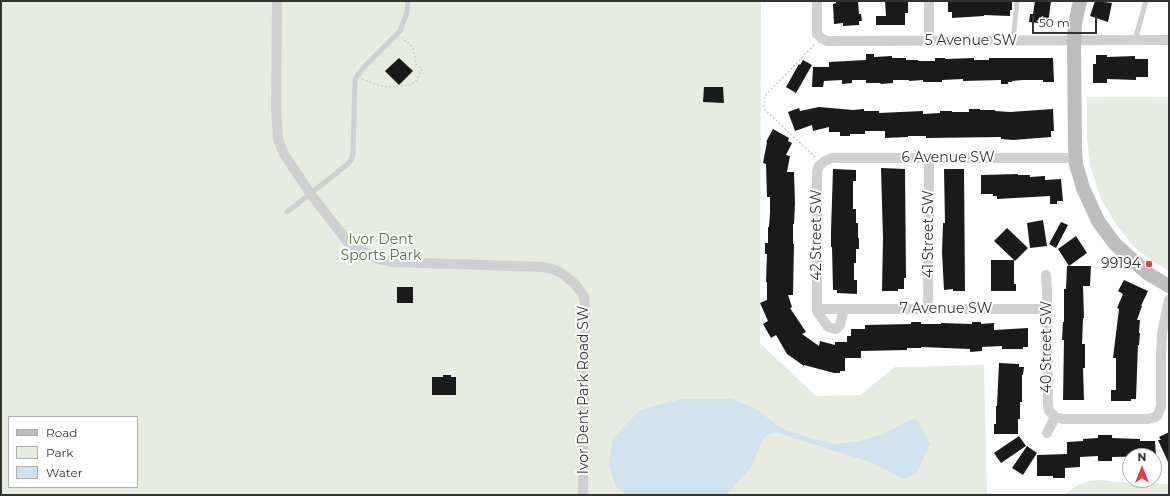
<!DOCTYPE html>
<html>
<head>
<meta charset="utf-8">
<style>
  body { margin:0 }
  #map { position:relative; width:1170px; height:496px; overflow:hidden; background:#fff; font-family:Montserrat,sans-serif }
  canvas { display:block }
  .frame { position:absolute; inset:0; border:2px solid #333; pointer-events:none }
  .legend { position:absolute; left:8px; top:416px; width:130px; height:72px; box-sizing:border-box; background:#fff; border:1px solid #adadad; margin:0; padding:5px 7px; list-style:none; font-size:12px; color:#333 }
  .legend li { display:flex; align-items:center; gap:8px; height:20px }
  .legend b { width:20px; border:1px solid #adadad }
  .north { position:absolute; left:1122px; top:448px; width:40px; height:40px; box-sizing:border-box; background:#fff; border:1px solid #adadad; border-radius:50%; rotate:0deg; font-size:11px; font-weight:700; line-height:16px; text-align:center; color:#333 }
  .north::after { content:''; display:block; margin:auto; width:14px; height:18px; background:#e63946; clip-path:polygon(50% 0,100% 100%,50% 72%,0 100%) }
  .scale { position:absolute; left:1032px; top:16px; width:65px; height:18px; box-sizing:border-box; border:2px solid #333; border-top:0; padding-left:5px; font-size:12px; line-height:14px; white-space:nowrap; color:#333; -webkit-text-stroke:3px #fff; paint-order:stroke }
</style>
</head>
<body>
<div id="map">
<canvas width="1170" height="496"></canvas>
<div class="frame"></div>
<ul class="legend">
<li><b style="height:5px;background:#bdbdbd"></b>Road</li>
<li><b style="height:11px;background:#e6ecdf"></b>Park</li>
<li><b style="height:11px;background:#cfe2ee"></b>Water</li>
</ul>
<div class="north">N</div>
<div class="scale">50 m</div>
</div>
<script>
const ctx = document.querySelector('canvas').getContext('2d');
ctx.lineJoin = 'round';
function fill(path, color) {
  ctx.fillStyle = color;
  ctx.fill(path, 'evenodd');
}
function shape(rows) {
  const path = new Path2D();
  for (const r of rows) {
    path.moveTo(r[0], r[1]);
    for (let i = 2; i < r.length; i += 2) path.lineTo(r[i], r[i + 1]);
  }
  return path;
}
function stroke(path, color, width, dash) {
  ctx.strokeStyle = color;
  ctx.lineWidth = width;
  ctx.lineCap = dash ? 'butt' : 'round';
  ctx.setLineDash(dash || []);
  ctx.stroke(path);
}
function drawText(font, color, halo, rows, align = 'center') {
  ctx.font = font + ' Montserrat,sans-serif';
  ctx.lineWidth = 4;
  ctx.setLineDash([]);
  ctx.textBaseline = 'middle';
  ctx.strokeStyle = halo;
  ctx.fillStyle = color;
  for (const [text, x, y, turn = 0] of rows) {
    ctx.save();
    ctx.translate(x, y);
    ctx.rotate((+turn || 0) * Math.PI / 180);
    ctx.textAlign = isNaN(turn) ? turn : align;
    if (halo) ctx.strokeText(text, 0, 0);
    ctx.fillText(text, 0, 0);
    ctx.restore();
  }
}
fill(shape([
  [1,1,761,1,760,343,816,396,860,395,895,367,984,365,987,493,999,495,1,495],
  [9,417,137,417,137,487,9,487],
  [1087,97,1169,97,1169,271,1155,263,1134,247,1117,226,1101,199,1090,165,1087,137],
  [1102,480,1116,482,1169,484,1169,495,1063,495,1078,485,1088,481]
]), '#e6ecdf');
fill(shape([
  [681,399,732,399,758,410,779,427,807,437,833,444,855,442,884,434,910,420,917,419,930,444,916,474,904,479,873,463,778,433,771,433,764,437,751,467,726,495,625,495,615,485,609,463,613,438,640,410]
]), '#cfe2ee');
fill(shape([
  [858,1,859,14,861,14,862,21,859,21,859,25,843,26,843,23,834,24,833,4,836,3,836,2],
  [885,1,908,1,908,13,905,13,905,25,876,25,876,16,886,16],
  [948,1,1012,1,1012,10,1010,10,1010,16,984,15,984,16,952,18,952,12,948,12],
  [1035,1,1051,1,1048,24,1029,22,1030,14,1033,14],
  [1095,1,1112,3,1108,22,1090,16],
  [866,54,874,54,874,57,892,56,892,58,906,58,906,60,918,60,918,61,935,61,935,58,945,58,945,59,974,58,974,60,989,60,989,58,1053,58,1054,82,1043,82,1043,80,1023,80,1012,81,1012,82,1008,82,1008,84,1001,84,1001,80,963,81,963,79,942,80,942,82,923,82,923,80,909,81,909,80,893,80,893,83,881,84,880,83,866,83,866,80,852,80,852,83,842,84,842,80,824,81,823,87,812,87,813,67,829,67,829,62,866,60],
  [1096,55,1107,55,1107,57,1135,56,1135,59,1148,59,1148,77,1136,77,1136,80,1107,79,1107,83,1093,83,1093,64,1096,64],
  [399,58,413,71,399,85,385,71],
  [803,60,812,65,796,93,786,87,799,64,800,65],
  [704,87,723,87,724,103,703,102],
  [819,107,853,110,864,109,864,111,879,111,879,113,923,111,923,114,940,113,940,111,952,111,952,112,969,112,969,109,980,109,980,110,995,110,995,111,1010,112,1053,109,1054,131,1051,131,1051,137,1013,140,1001,139,1001,137,926,138,926,136,908,136,908,137,885,138,885,131,865,131,865,134,850,134,850,136,840,136,840,132,829,132,829,127,813,131,812,125,795,131,788,112,799,108,800,111],
  [773,129,789,138,788,141,792,143,786,155,790,156,787,172,794,172,795,203,794,224,793,224,793,244,794,244,793,295,788,295,792,307,790,308,806,332,802,334,819,346,820,341,835,345,835,342,847,342,847,336,851,336,851,329,865,329,865,325,911,324,911,322,921,322,921,324,941,324,941,323,972,324,972,322,981,322,981,324,994,323,994,330,1028,328,1028,347,1023,347,1023,349,1002,349,1002,346,982,347,982,351,970,352,970,349,921,347,921,348,907,348,907,350,861,351,861,358,845,358,845,371,840,371,840,373,834,373,804,365,804,366,787,354,776,335,771,338,763,324,768,321,760,303,767,300,767,282,766,282,767,254,765,254,765,243,768,243,768,227,769,227,770,213,770,197,767,197,766,164,763,163,767,142,766,142],
  [881,168,905,169,906,278,904,278,904,289,898,289,898,291,882,291,883,238],
  [833,169,856,170,856,181,853,181,853,209,856,209,856,223,858,223,858,238,859,238,859,249,856,249,856,263,854,263,854,280,857,280,857,294,837,293,837,290,833,290,832,247,831,247,831,231],
  [944,169,964,169,965,291,953,291,953,289,944,290,942,252,943,223,945,223],
  [1018,174,1018,175,1030,175,1030,177,1045,176,1045,180,1061,179,1063,201,1057,201,1057,204,1050,204,1050,196,997,199,997,196,993,196,993,194,981,194,981,175],
  [1043,220,1047,246,1030,248,1027,223],
  [1061,222,1068,225,1056,248,1049,244],
  [1007,228,1028,248,1015,261,1014,260,1014,284,1016,284,1016,291,991,291,991,260,1014,260,994,241],
  [1076,236,1087,253,1069,266,1058,249],
  [1067,266,1091,266,1090,286,1083,286,1084,318,1083,318,1082,344,1085,344,1085,368,1083,368,1084,400,1063,400,1064,340,1062,340,1063,322,1064,322,1064,289,1066,289],
  [1124,280,1148,291,1141,306,1142,306,1137,320,1140,320,1139,333,1140,333,1139,345,1138,345,1136,399,1131,399,1131,401,1111,401,1111,390,1116,390,1116,358,1113,358,1119,309,1117,308,1123,294,1118,291],
  [397,287,413,287,413,303,397,303],
  [999,363,1019,364,1019,367,1024,367,1023,375,1022,375,1022,402,1020,402,1020,419,1018,419,1018,434,994,434,994,424,996,424,996,406,997,406],
  [443,375,451,375,451,377,456,377,456,395,432,395,432,377,443,377],
  [1169,432,1169,464,1158,440,1161,440,1159,437],
  [1098,435,1112,435,1112,438,1140,439,1140,441,1155,441,1156,456,1112,457,1112,461,1098,461,1098,456,1080,457,1080,467,1065,468,1065,478,1053,478,1053,476,1037,476,1037,455,1067,454,1067,442,1083,441,1083,439,1098,438],
  [1019,436,1026,446,1001,463,994,453],
  [1027,446,1037,453,1023,475,1012,468]
]), '#1a1a1a');
stroke(shape([
  [814,45,765,96,764,109,815,157],
  [362,79,381,86,389,87,410,85,416,81,422,69,416,64,413,49,410,44,401,38]
]), '#cdcdcd', 1.5, [2, 2]);
stroke(shape([
  [1137,40,1137,33,1146,1],
  [1013,41,1017,1],
  [287,212,348,164,352,158,353,153,355,80,358,75,364,67,400,31,407,13,408,1]
]), '#d0d0d0', 5);
stroke(shape([
  [277,1,276,107,278,139,284,154,312,196,348,242,369,255,379,259,392,262,544,267,555,270,564,275,575,284,584,296,585,307,583,495],
  [817,1,817,34,821,38,827,41,1169,40],
  [929,41,929,1],
  [1046,275,1047,292,1048,405,1049,411,1055,417],
  [817,309,1047,309],
  [844,309,840,325,836,329,828,327,817,311,817,172,819,166,825,161,832,158,1075,158],
  [928,309,929,158],
  [1047,433,1055,417,1063,419,1148,419,1155,417,1158,415,1161,406,1161,355,1162,333,1169,300]
]), '#d0d0d0', 10);
stroke(shape([
  [1080,1,1075,24,1074,41,1075,147,1076,164,1083,188,1098,221,1115,244,1147,273,1169,286]
]), '#bdbdbd', 14);
for (const [x, y, r, color] of [
  [1149,264,4,"#e63946"]
]) {
  const dot = new Path2D();
  dot.arc(x, y, r, 0, 2 * Math.PI);
  ctx.fillStyle = color;
  ctx.fill(dot);
  stroke(dot, '#fff', 1.5);
}
drawText('14px', '#333', '#fff', [
  ["5 Avenue SW",971,41],
  ["6 Avenue SW",948,158],
  ["41 Street SW",929,234,-90],
  ["42 Street SW",817,235,-90],
  ["7 Avenue SW",946,309],
  ["40 Street SW",1047,347,-90],
  ["Ivor Dent Park Road SW",584,390,-90]
]);
drawText('14px', '#56703f', '#fff', [
  ["Ivor Dent",381,240],
  ["Sports Park",381,256]
]);
drawText('14px', '#333', '#fff', [
  ["99194",1141,264]
], 'right');
</script>
</body>
</html>
